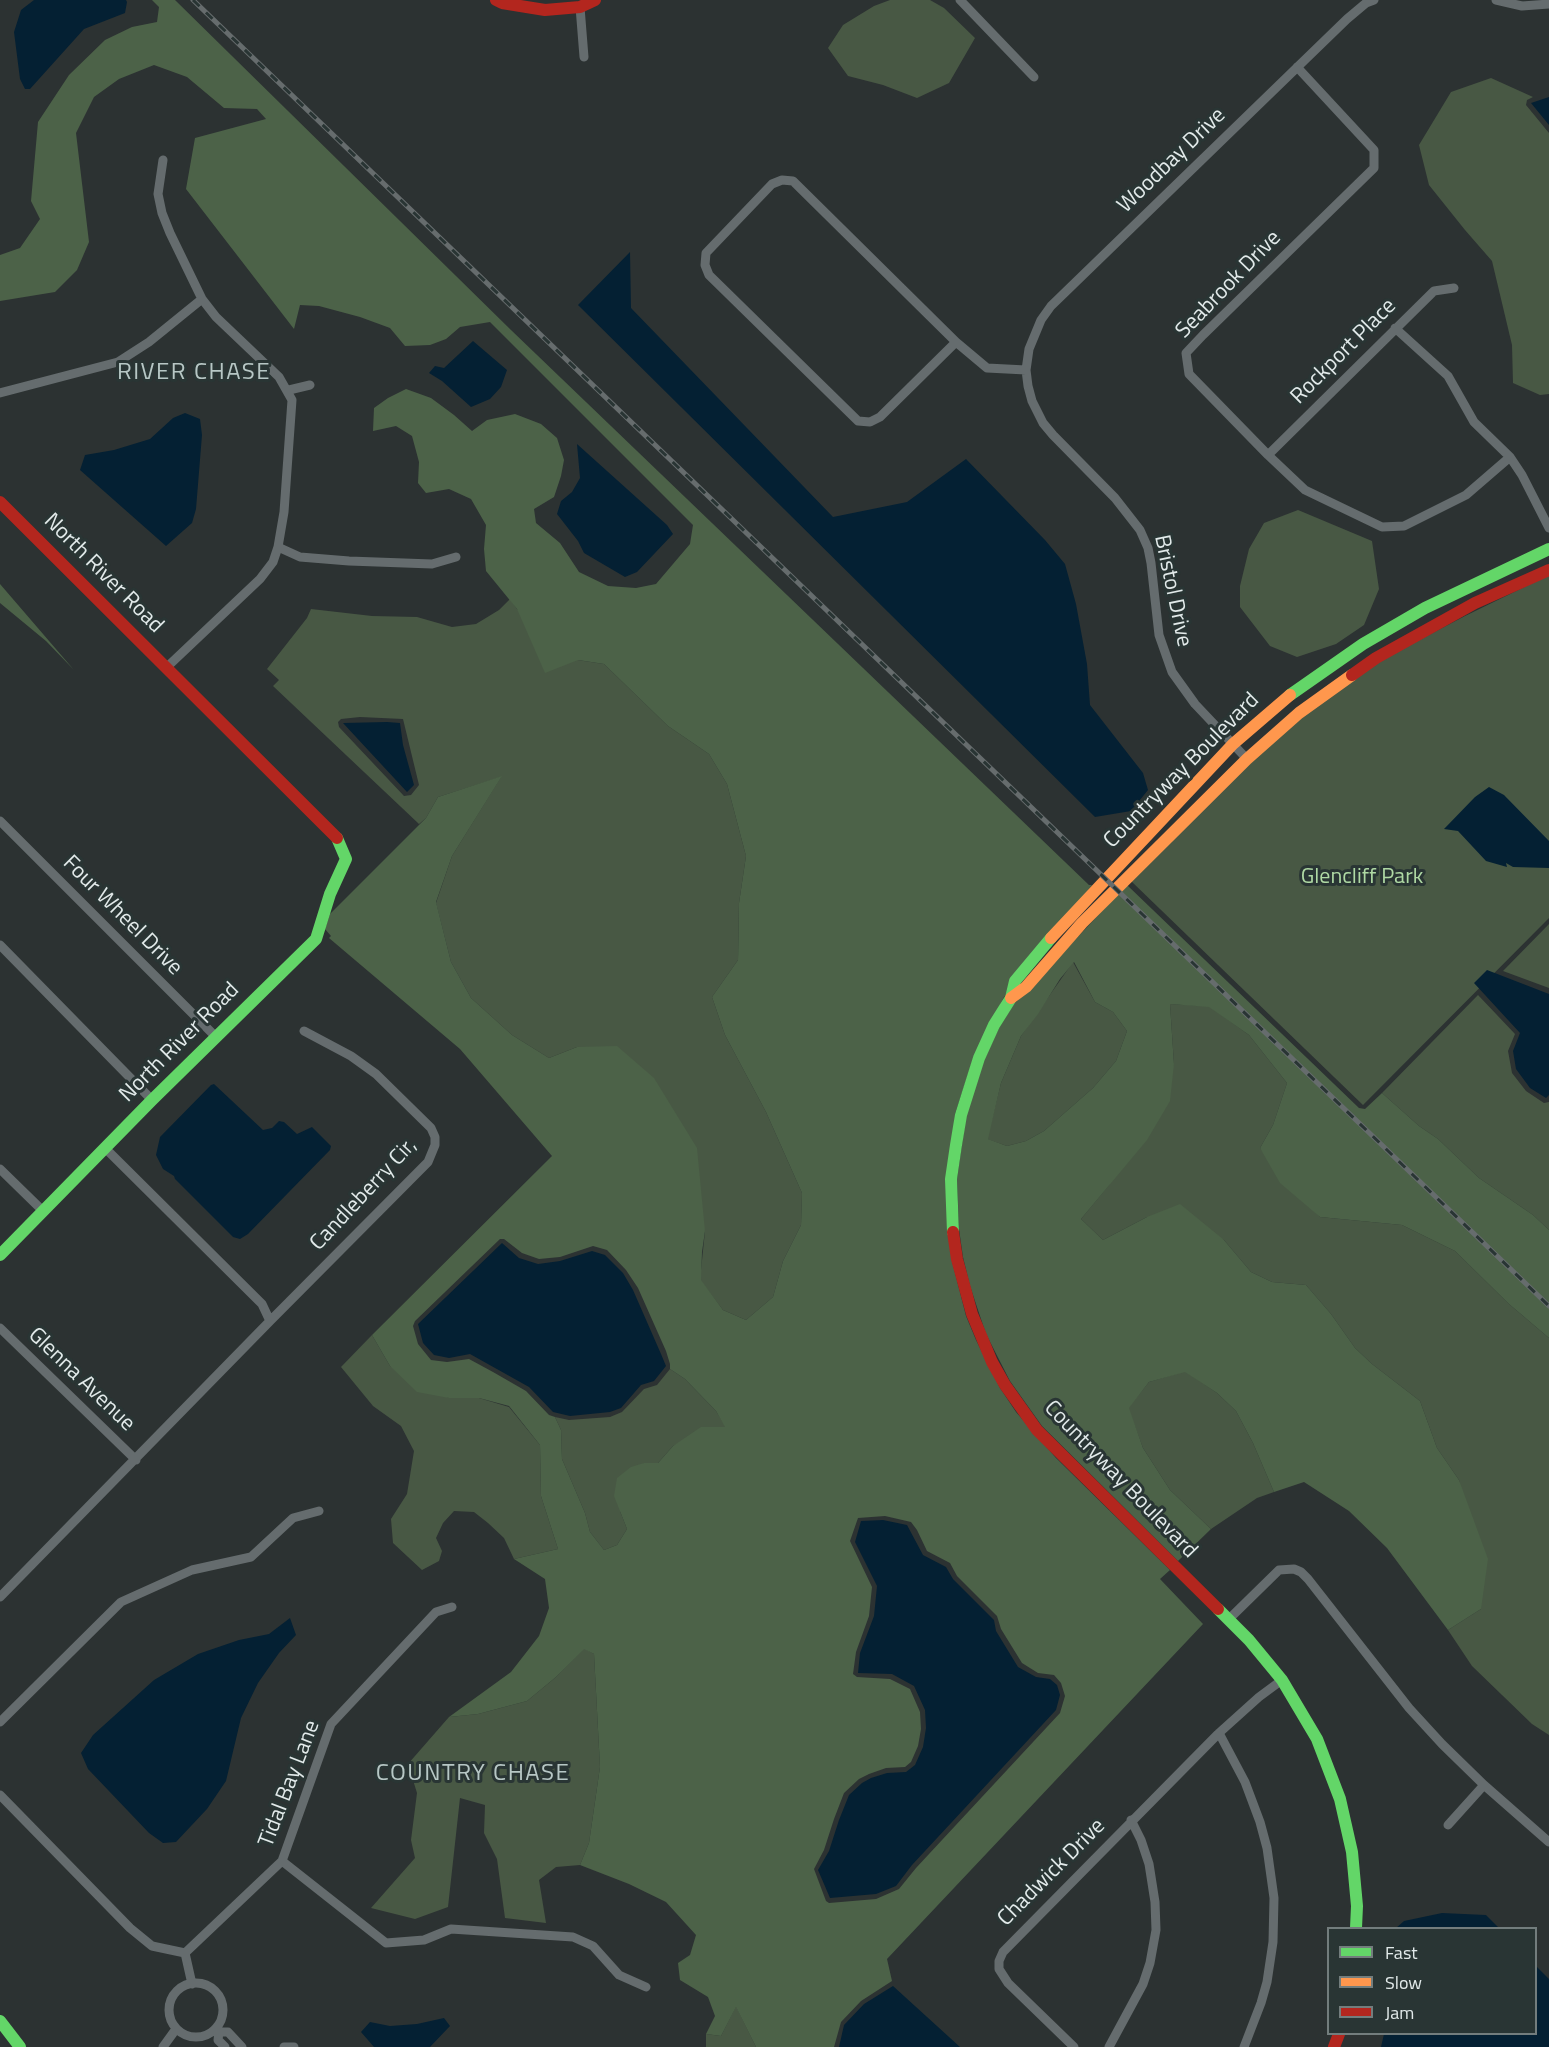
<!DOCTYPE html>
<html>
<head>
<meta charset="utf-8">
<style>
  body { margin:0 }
  #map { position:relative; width:1549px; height:2047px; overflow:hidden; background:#2c3232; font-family:"Titillium Web",sans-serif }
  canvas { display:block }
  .legend { position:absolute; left:1327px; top:1927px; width:210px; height:108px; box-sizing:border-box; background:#293534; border:2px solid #737d7d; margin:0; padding:8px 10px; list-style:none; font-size:18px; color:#e2eaea }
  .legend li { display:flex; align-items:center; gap:12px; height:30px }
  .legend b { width:30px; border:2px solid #737d7d }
</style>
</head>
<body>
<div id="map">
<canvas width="1549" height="2047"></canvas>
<ul class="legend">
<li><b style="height:8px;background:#63d668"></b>Fast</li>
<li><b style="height:8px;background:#ff974d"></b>Slow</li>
<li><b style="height:8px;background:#b3261e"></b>Jam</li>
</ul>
</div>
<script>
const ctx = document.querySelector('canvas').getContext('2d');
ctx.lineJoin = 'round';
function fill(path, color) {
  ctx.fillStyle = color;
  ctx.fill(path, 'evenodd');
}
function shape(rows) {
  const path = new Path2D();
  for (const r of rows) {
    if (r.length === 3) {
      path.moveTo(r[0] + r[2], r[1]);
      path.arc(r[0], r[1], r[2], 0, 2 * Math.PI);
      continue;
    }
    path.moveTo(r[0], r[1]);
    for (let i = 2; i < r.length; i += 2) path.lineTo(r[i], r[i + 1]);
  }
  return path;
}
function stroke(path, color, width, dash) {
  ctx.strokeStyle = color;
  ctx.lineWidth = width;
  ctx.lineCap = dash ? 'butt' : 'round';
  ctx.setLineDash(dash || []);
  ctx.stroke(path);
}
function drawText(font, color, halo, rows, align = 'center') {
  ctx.font = font + ' "Titillium Web",sans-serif';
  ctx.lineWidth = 6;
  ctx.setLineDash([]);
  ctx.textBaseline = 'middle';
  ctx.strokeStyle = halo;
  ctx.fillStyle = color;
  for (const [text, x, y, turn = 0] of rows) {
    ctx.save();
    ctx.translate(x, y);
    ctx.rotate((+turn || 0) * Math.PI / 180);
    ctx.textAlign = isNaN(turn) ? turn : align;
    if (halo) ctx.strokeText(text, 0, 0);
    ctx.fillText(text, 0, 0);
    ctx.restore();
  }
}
fill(shape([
  [890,0,930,0,944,8,975,38,949,83,917,98,883,85,848,76,828,48,843,25,874,6],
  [1491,78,1533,97,1527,100,1526,105,1549,133,1549,394,1540,395,1513,383,1512,345,1492,261,1465,230,1429,185,1419,145,1451,92],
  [1298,510,1372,541,1379,589,1364,625,1336,644,1297,657,1270,646,1240,607,1240,586,1249,549,1264,523],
  [1549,575,1549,918,1363,1105,1131,881,1269,745,1315,707,1381,660,1465,616],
  [510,599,517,609,578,660,604,664,668,726,709,754,727,784,746,856,739,903,738,960,712,997,725,1035,766,1112,802,1193,801,1225,783,1261,773,1297,746,1320,723,1310,700,1280,705,1231,577,1047,549,1058,512,1035,471,998,451,962,436,903,452,856,501,777,438,797,426,818,419,824,273,686,279,680,267,669,307,618,311,609,372,616,417,617,452,627,476,624,499,610],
  [360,717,403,719,419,785,411,795,404,796,339,727,338,722,341,719],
  [1549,924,1549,988,1503,971],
  [1073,962,1095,1002,1113,1012,1127,1031,1116,1061,1093,1088,1044,1131,1026,1141,1007,1146,987,1139,1001,1083,1021,1036],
  [1478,995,1515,1034,1508,1051,1512,1073,1526,1091,1544,1103,1549,1102,1549,1230,1533,1215,1479,1178,1438,1139,1419,1126,1382,1093],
  [1170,1004,1209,1006,1249,1035,1287,1083,1273,1125,1260,1148,1320,1217,1402,1225,1455,1251,1509,1304,1549,1338,1549,1735,1532,1724,1472,1666,1448,1630,1481,1609,1459,1480,1437,1448,1420,1401,1372,1364,1355,1348,1331,1314,1306,1285,1272,1282,1251,1272,1224,1240,1147,1217,1103,1240,1081,1219,1109,1185,1174,1064],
  [372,1335,390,1366,449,1398,479,1398,509,1407,540,1445,541,1496,558,1549,514,1559,504,1538,488,1523,474,1512,454,1511,443,1523,436,1538,442,1551,439,1561,422,1570,393,1543,391,1519,407,1494,414,1451,401,1426,373,1406,341,1367],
  [670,1369,685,1379,716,1411,726,1427,714,1427,673,1446,658,1463,644,1463,620,1511,627,1529,617,1545,604,1550,590,1532,585,1513,562,1459,561,1430,555,1417,569,1420,610,1417,622,1412,644,1389,657,1385],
  [1185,1371,1217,1393,1236,1411,1253,1443,1274,1492,1257,1498,1211,1529,1170,1490,1143,1448,1128,1408,1149,1382],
  [584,1648,594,1654,600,1767,589,1843,580,1865,556,1867,539,1880,546,1923,505,1918,497,1859,484,1833,485,1805,460,1798,448,1907,415,1919,371,1908,415,1858,411,1840,417,1793,408,1764,449,1717,478,1714,527,1701,556,1677],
  [736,2006,756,2047,706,2047,706,2034,721,2036]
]), '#485844');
fill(shape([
  [152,0,175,0,511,330,1089,885,1092,885,1004,997,974,1056,955,1114,952,1261,966,1316,976,1340,1000,1388,1016,1412,1056,1458,1170,1570,1160,1579,1203,1624,887,1959,892,1981,861,2001,841,2022,834,2047,756,2047,736,2007,721,2036,706,2034,715,2016,708,1997,680,1980,678,1963,690,1955,696,1935,666,1902,629,1884,580,1865,589,1843,600,1767,594,1654,584,1649,556,1677,527,1701,478,1714,449,1717,511,1672,539,1636,549,1608,545,1579,514,1559,558,1549,541,1496,540,1445,509,1406,479,1398,449,1398,417,1392,390,1366,372,1335,552,1156,460,1049,329,938,331,936,325,929,330,914,426,818,438,797,502,776,452,856,436,902,451,962,471,998,512,1035,549,1058,577,1047,617,1046,654,1078,697,1148,705,1231,702,1252,701,1280,723,1310,746,1320,773,1297,783,1261,801,1225,802,1193,766,1112,725,1035,712,997,738,960,739,903,746,856,727,784,709,754,668,726,604,664,578,660,545,673,517,609,486,571,484,549,486,525,471,499,449,489,426,493,418,483,419,462,412,436,396,426,373,431,374,408,388,398,406,389,431,398,454,415,472,431,487,420,515,414,541,424,557,438,564,460,561,476,554,497,534,509,536,523,560,543,579,572,608,586,636,588,656,584,690,544,693,525,490,322,460,327,446,339,430,345,405,346,390,328,360,317,319,306,300,305,294,329,186,189,195,138,266,119,257,109,224,108,187,77,154,65,119,79,94,97,76,133,89,242,77,270,55,292,0,301,0,255,20,248,40,219,31,201,38,122,69,75,105,40,132,27,157,22,159,7],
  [500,1239,504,1239,522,1253,539,1259,560,1257,593,1246,607,1250,626,1270,638,1288,666,1351,670,1364,670,1369,685,1379,716,1411,725,1427,701,1427,673,1446,658,1463,644,1463,631,1467,617,1478,614,1496,627,1529,617,1545,604,1550,590,1532,585,1513,562,1459,561,1430,555,1417,549,1415,526,1391,493,1372,469,1359,447,1362,431,1360,418,1344,413,1326,415,1321],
  [885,1516,911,1522,917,1530,927,1551,950,1563,957,1576,997,1616,1001,1629,1022,1663,1038,1673,1054,1675,1061,1683,1065,1696,1060,1713,916,1868,899,1889,876,1899,829,1903,826,1901,814,1869,824,1850,834,1819,844,1793,859,1779,869,1774,886,1768,905,1767,911,1762,918,1746,921,1729,920,1712,910,1689,890,1679,857,1677,853,1674,856,1652,869,1616,872,1587,850,1541,858,1518],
  [0,584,74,670,46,641,0,603],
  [1127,885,1359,1108,1365,1109,1382,1093,1419,1126,1438,1139,1479,1178,1533,1215,1549,1230,1549,1338,1509,1304,1455,1251,1402,1225,1320,1217,1280,1183,1260,1148,1273,1125,1287,1083,1249,1035,1209,1007,1170,1004,1174,1064,1170,1101,1147,1140,1081,1219,1103,1240,1147,1217,1180,1204,1224,1240,1251,1272,1272,1282,1306,1285,1331,1314,1355,1348,1372,1364,1420,1401,1437,1448,1459,1480,1488,1559,1481,1609,1448,1630,1387,1548,1349,1511,1304,1482,1274,1492,1253,1443,1236,1411,1217,1393,1185,1372,1149,1382,1129,1408,1143,1448,1170,1490,1211,1529,1178,1561,1042,1426,1010,1381,986,1334,970,1286,963,1257,959,1229,957,1179,966,1116,984,1060,999,1028,1014,1004],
  [1074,962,1095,1002,1113,1012,1127,1031,1116,1061,1093,1088,1044,1131,1026,1141,1007,1146,988,1139,1001,1083,1021,1036,1038,1014,1060,979]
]), '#4c6248');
fill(shape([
  [34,0,126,0,127,2,125,13,84,29,30,89,25,89,20,79,14,32,21,10],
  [1549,97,1549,125,1531,103],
  [630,252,631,308,833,517,907,502,966,459,1045,540,1065,564,1076,604,1087,664,1090,705,1143,773,1148,790,1131,811,1095,817,578,305],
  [473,341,507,370,501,387,490,399,471,407,442,381,429,373,435,366,444,368],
  [185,413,200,419,202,435,196,509,192,523,166,546,80,470,85,455,114,450,150,439,173,418],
  [577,444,667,525,673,534,637,572,625,577,584,553,578,541,557,514,561,501,572,492,580,478],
  [387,722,400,723,403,745,414,785,407,792,343,723],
  [1489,787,1504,795,1549,841,1549,868,1513,867,1506,863,1507,867,1486,861,1458,831,1444,829,1475,797],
  [1487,970,1549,994,1549,1095,1546,1098,1530,1088,1516,1069,1513,1051,1520,1033,1474,983],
  [214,1084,263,1130,272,1128,279,1121,284,1122,297,1134,312,1127,331,1146,330,1150,248,1234,240,1239,233,1237,175,1179,174,1176,163,1169,156,1155,160,1137,211,1085],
  [502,1243,519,1258,538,1264,560,1261,592,1251,605,1255,623,1273,633,1290,661,1354,666,1366,654,1381,641,1385,621,1408,610,1412,570,1416,553,1412,529,1387,470,1354,449,1358,434,1355,423,1343,418,1324],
  [883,1520,907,1525,923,1555,946,1567,953,1579,994,1620,996,1631,1018,1667,1036,1677,1050,1679,1057,1685,1060,1695,1056,1710,912,1865,896,1886,876,1894,830,1898,818,1870,829,1851,839,1820,849,1795,862,1783,871,1778,887,1773,906,1772,915,1765,923,1747,926,1728,925,1710,914,1686,892,1674,858,1673,860,1653,874,1616,877,1586,855,1542,861,1521],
  [290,1618,296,1635,279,1653,258,1683,241,1718,226,1781,207,1809,176,1842,163,1843,149,1833,88,1769,81,1753,93,1735,154,1680,198,1654,239,1640,269,1634],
  [1442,1913,1486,1915,1499,1928,1396,1928,1404,1921],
  [1536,1966,1549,1979,1549,2047,1381,2047,1384,2034,1536,2034],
  [893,1986,960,2047,839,2047,844,2025,864,2004],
  [444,2018,450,2026,430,2047,374,2047,361,2032,370,2022,390,2026,417,2024]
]), '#042033');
stroke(shape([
  [960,0,1034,77],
  [1496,0,1522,6,1549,4],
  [580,7,584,57],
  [1297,67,1374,150,1374,168,1203,335,1186,353,1189,374,1268,455,1305,490,1382,527,1404,526,1466,495,1510,457],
  [163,160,158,194,162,213,170,233,202,299,216,317,279,377,292,400,284,512,278,547,273,562,260,579,167,667],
  [1395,328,1448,376,1474,422,1510,457,1522,475,1549,528],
  [956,342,880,417,870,422,858,421,709,275,705,265,706,253,772,184,782,180,793,181,956,342,987,368,1026,370],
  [289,390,310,385],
  [0,393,118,362,149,342,202,299],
  [1268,455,1434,291,1454,288],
  [278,547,300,557,349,561,432,564,456,557],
  [1247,759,1195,704,1172,672,1159,635,1151,563,1148,548,1140,530,1115,498,1053,435,1043,423,1032,401,1028,386,1026,370,1029,349,1041,320,1051,306,1347,19,1366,3,1374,0],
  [0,821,216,1037],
  [0,945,152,1100],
  [0,1169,43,1211],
  [270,1321,428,1162,435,1145,435,1137,431,1128,376,1074,351,1056,304,1031],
  [0,1328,136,1460],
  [0,1597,270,1321,262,1304,105,1148],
  [1229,1619,1279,1570,1294,1569,1301,1572,1308,1579,1409,1708,1442,1744,1484,1785,1549,1842],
  [0,1722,121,1602,192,1570,251,1557,293,1518,319,1511],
  [1219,1733,1245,1782,1260,1822,1267,1848,1274,1898,1273,1942,1267,1982,1261,2003,1244,2047],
  [0,1795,130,1928,152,1946,185,1953,282,1861,331,1724,436,1612,452,1607],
  [1448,1825,1484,1785],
  [282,1861,386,1943,424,1940,451,1929,573,1937,593,1946,619,1975,646,1987],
  [185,1953,192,1984],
  [196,2010,27],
  [215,2029,219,2032,218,2040,225,2047],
  [219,2032,228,2032,242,2047],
  [163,2047,176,2029],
  [284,2047,294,2047],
  [1074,2047,1008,1983,999,1969,999,1961,1003,1952,1219,1733,1259,1697,1282,1680],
  [1109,2047,1143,1984,1150,1963,1156,1930,1155,1902,1149,1864,1141,1840,1131,1820]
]), '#656c6e', 9);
stroke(shape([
  [1290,695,1363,644,1425,608,1549,549],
  [953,1232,951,1179,956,1145,961,1115,979,1058,994,1025,1011,998,1015,981,1051,938],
  [0,1255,152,1100,316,939,330,894,346,859,337,838],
  [1218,1609,1249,1640,1282,1680,1317,1739,1340,1799,1352,1852,1357,1906,1356,1928],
  [0,2021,20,2047]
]), '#63d668', 12);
stroke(shape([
  [1051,938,1233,744,1290,695],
  [1011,998,1026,987,1082,923,1247,759,1299,713,1352,675]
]), '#ff974d', 12);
stroke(shape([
  [496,0,502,3,545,10,580,7,595,0],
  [0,502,337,838],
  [1352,675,1376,658,1475,603,1549,570],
  [953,1232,957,1259,972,1314,992,1362,1005,1385,1037,1430,1218,1609],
  [1334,2047,1339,2034]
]), '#b3261e', 12);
const rail = shape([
  [193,0,1549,1306]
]);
stroke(rail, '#666c6d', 5);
stroke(rail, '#293534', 3, [9]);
drawText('22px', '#e2eaea', '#293534', [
  ["Woodbay Drive",1172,161,-44],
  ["Seabrook Drive",1229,285,-46],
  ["Rockport Place",1344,352,-45],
  ["North River Road",103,574,45],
  ["Bristol Drive",1172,591,78],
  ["Countryway Boulevard",1182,771,-45],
  ["Four Wheel Drive",122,916,45],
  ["North River Road",180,1043,-45],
  ["Candleberry Cir,",364,1195,-47],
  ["Glenna Avenue",81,1380,44],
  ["Countryway Boulevard",1120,1480,46],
  ["Tidal Bay Lane",290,1784,-69],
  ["Chadwick Drive",1052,1873,-45]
]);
drawText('22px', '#afd9a4', '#293534', [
  ["Glencliff Park",1362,878]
]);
ctx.letterSpacing = '1.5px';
drawText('24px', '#b7c7c5', '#293534', [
  ["RIVER CHASE",194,373],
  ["COUNTRY CHASE",473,1774]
]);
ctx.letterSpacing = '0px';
</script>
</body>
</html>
